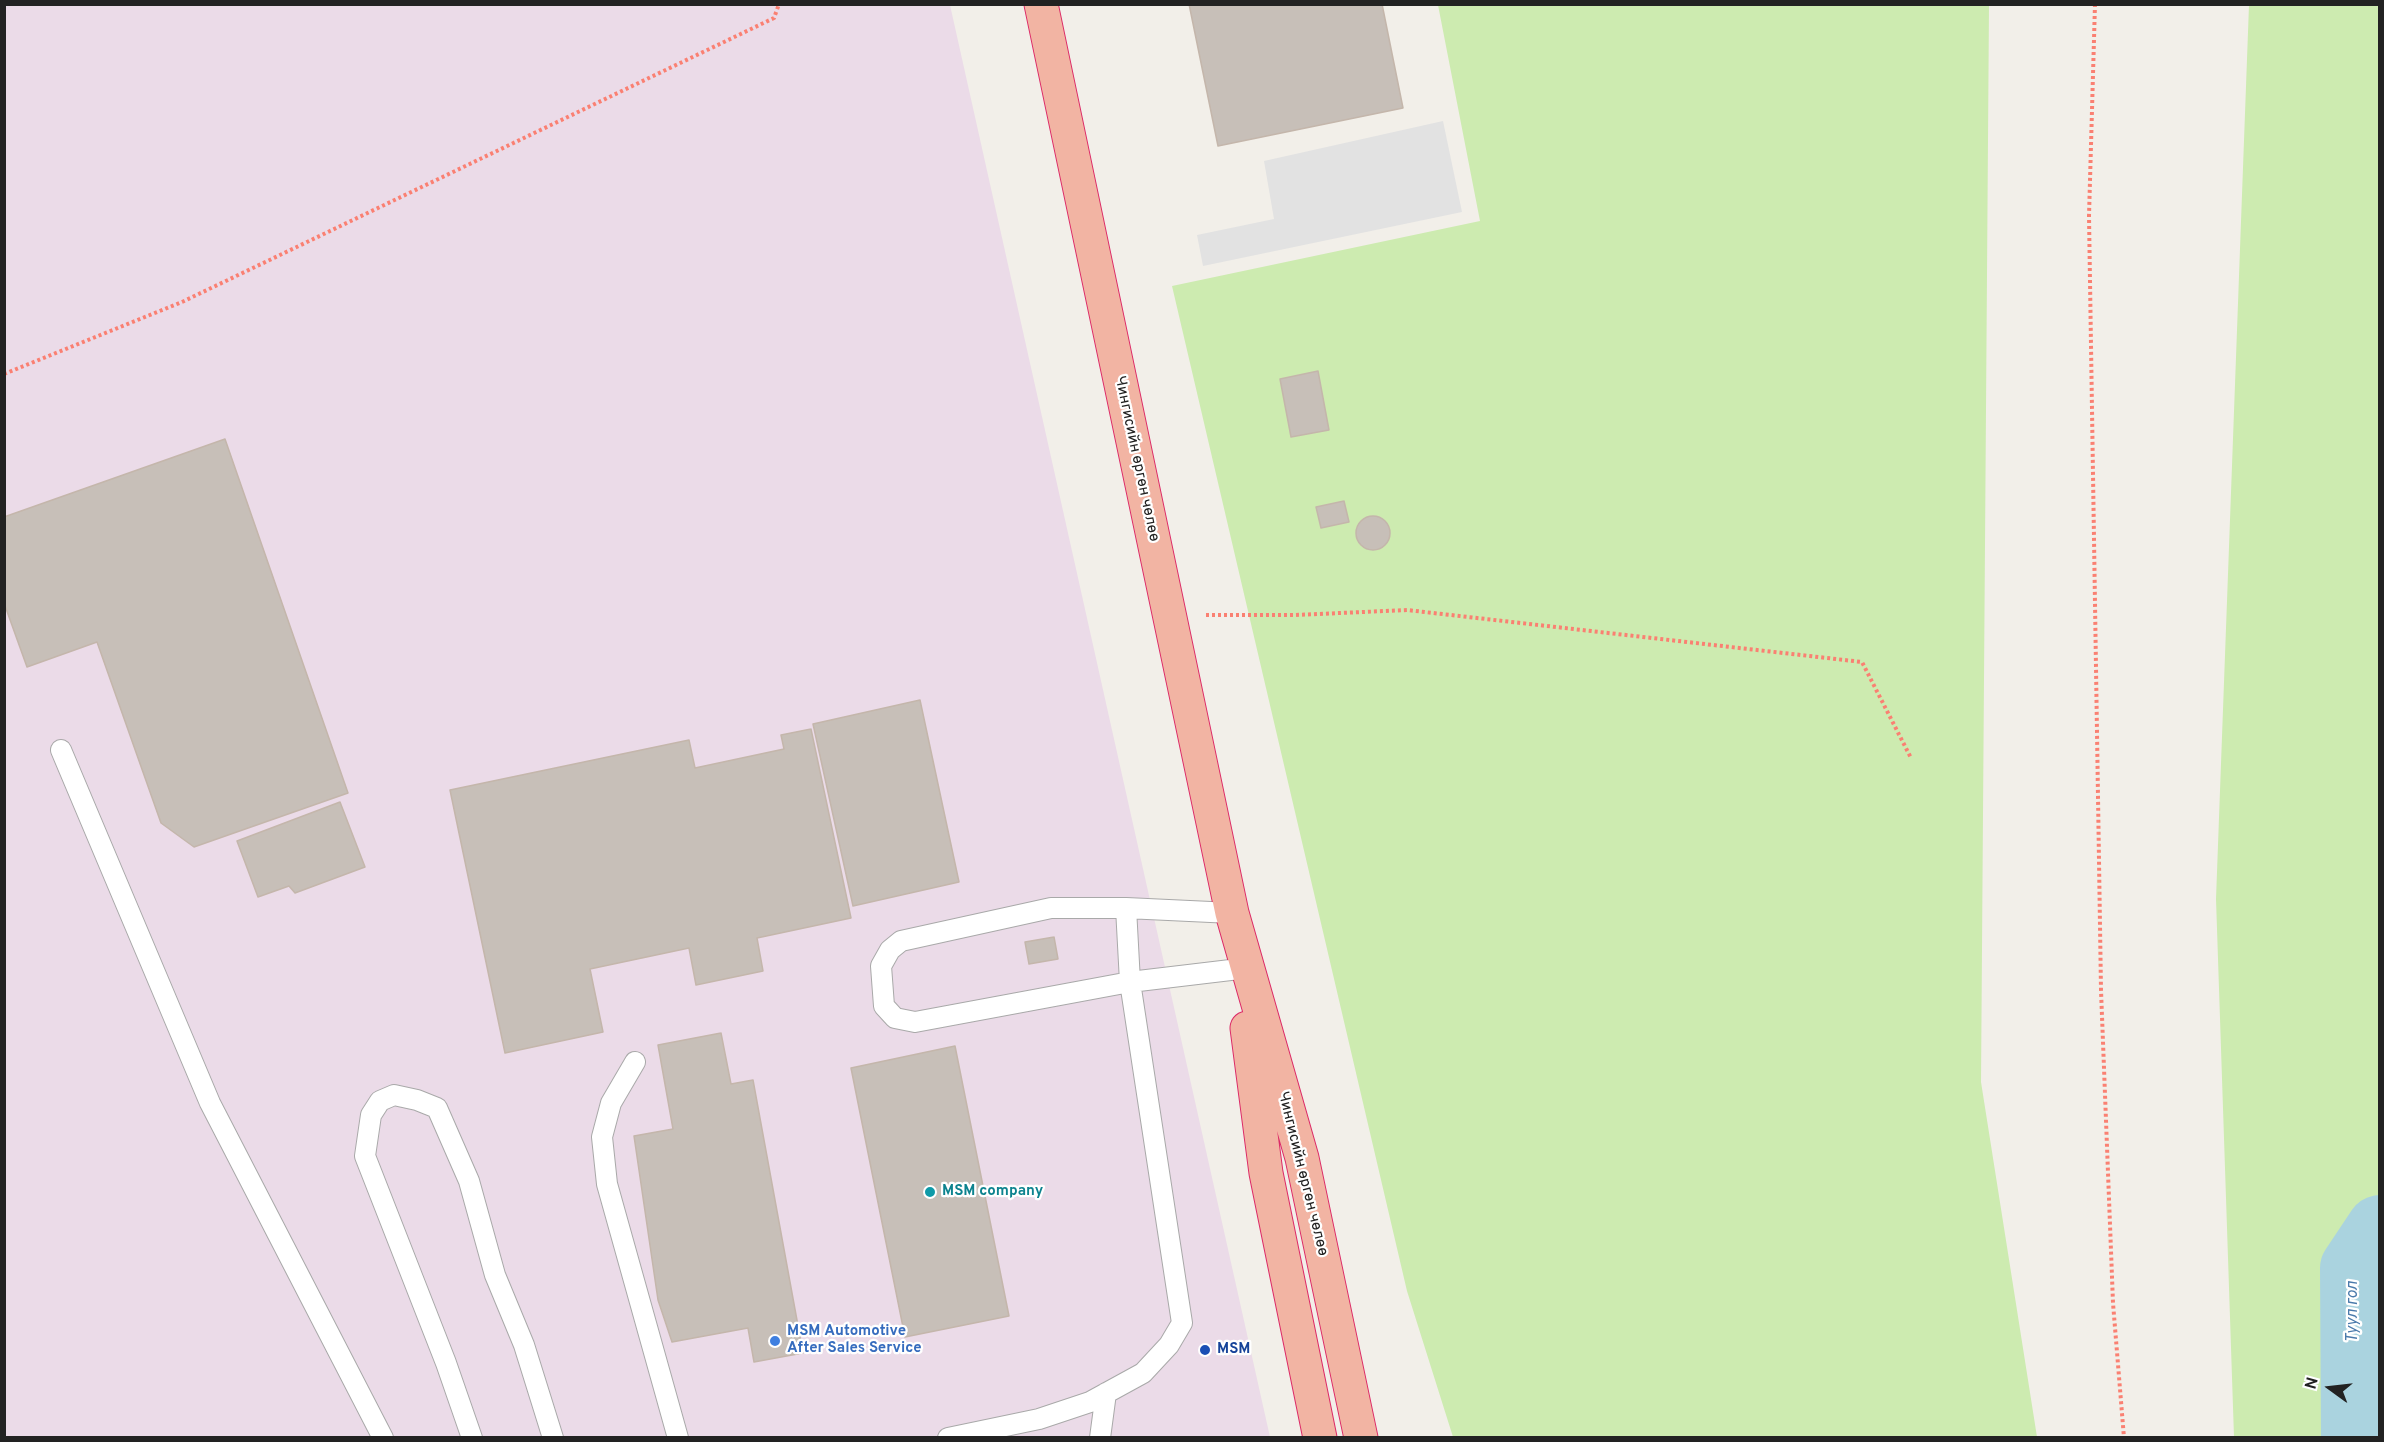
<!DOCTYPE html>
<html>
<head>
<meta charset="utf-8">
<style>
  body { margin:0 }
  #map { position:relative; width:2384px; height:1442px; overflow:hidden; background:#f2efe9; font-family:Overpass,sans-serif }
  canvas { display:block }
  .frame { position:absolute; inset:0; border:6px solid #222; pointer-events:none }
  .north { position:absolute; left:2300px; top:1358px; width:60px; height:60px; -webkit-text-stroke:4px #fff; paint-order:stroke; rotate:285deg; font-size:16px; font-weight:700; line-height:24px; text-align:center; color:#222 }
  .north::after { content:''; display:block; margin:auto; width:21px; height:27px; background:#222; clip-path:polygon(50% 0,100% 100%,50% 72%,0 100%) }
</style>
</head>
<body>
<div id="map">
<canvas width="2384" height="1442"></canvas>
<div class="frame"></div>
<div class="north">N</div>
</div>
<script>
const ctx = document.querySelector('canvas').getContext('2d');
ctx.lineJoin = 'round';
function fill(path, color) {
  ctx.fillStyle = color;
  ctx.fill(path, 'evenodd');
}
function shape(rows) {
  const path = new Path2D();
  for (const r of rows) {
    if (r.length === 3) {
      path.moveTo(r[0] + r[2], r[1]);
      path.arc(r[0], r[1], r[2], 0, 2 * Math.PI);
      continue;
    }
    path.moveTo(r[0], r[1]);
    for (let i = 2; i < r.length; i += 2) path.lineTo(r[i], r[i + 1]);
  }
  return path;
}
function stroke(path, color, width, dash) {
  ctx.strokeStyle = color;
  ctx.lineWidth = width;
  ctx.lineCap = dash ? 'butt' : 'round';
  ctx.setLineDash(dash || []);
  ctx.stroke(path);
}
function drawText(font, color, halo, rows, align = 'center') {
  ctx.font = font + ' Overpass,sans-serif';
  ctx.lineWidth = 4.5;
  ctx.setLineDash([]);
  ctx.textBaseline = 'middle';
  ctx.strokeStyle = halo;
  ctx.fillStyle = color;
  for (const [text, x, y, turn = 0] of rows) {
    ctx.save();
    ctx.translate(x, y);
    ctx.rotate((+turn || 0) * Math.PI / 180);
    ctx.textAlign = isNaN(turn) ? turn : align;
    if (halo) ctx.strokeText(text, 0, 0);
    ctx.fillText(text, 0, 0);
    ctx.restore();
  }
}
fill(shape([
  [5,5,950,5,1270,1437,5,1438]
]), '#ebdbe8');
fill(shape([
  [1438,5,1989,5,1981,1082,2037,1437,1453,1437,1407,1291,1172,286,1480,221],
  [2249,5,2379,5,2379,1437,2234,1437,2216,899]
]), '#cdebb0');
fill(shape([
  [1443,121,1462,212,1203,266,1197,235,1274,219,1264,161]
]), '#e2e2e2');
fill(shape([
  [2379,1209,2379,1437,2349,1437,2345,1357,2368,1231]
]), '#aad3df');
stroke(shape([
  [2355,1438,2354,1268,2380,1229]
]), '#aad3df', 68);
const building = shape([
  [1189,4,1382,4,1403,108,1218,146,1189,4],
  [1318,371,1329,430,1291,437,1280,379,1318,371],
  [225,439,348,793,194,847,161,823,97,642,27,667,4,603,4,517,225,439],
  [1344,501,1349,522,1321,528,1316,507,1344,501],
  [1373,533,17],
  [920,700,959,882,853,906,813,724,920,700],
  [811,729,851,918,757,938,763,971,696,985,689,948,590,969,603,1032,505,1053,450,790,689,740,695,768,784,749,781,735,811,729],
  [340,802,365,867,295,893,289,886,258,897,237,841,340,802],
  [1054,937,1058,959,1029,964,1025,942,1054,937],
  [721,1033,731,1084,753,1080,803,1353,754,1362,748,1328,672,1342,658,1300,634,1136,673,1129,658,1045,721,1033],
  [955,1046,1009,1316,905,1337,851,1068,955,1046]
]);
fill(building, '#c7bfb8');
stroke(building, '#c4b6ab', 1.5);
const service = shape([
  [61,750,210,1103,383,1438],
  [1232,913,1126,908,1051,908,901,941,890,950,881,966,884,1006,895,1018,915,1022,1130,982,1239,969],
  [635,1062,611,1103,602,1137,607,1184,678,1438],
  [472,1438,446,1363,365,1156,371,1115,380,1101,394,1095,417,1100,437,1108,469,1181,495,1275,524,1345,553,1438],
  [948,1438,1039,1419,1090,1402,1143,1373,1169,1345,1182,1323,1130,982,1126,908],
  [1100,1438,1106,1393]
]);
const trunk = shape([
  [1041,4,1232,913,1302,1158,1361,1438],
  [1247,1028,1266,1173,1320,1438]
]);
stroke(service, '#a9a9a9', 22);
stroke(trunk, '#dc2a67', 35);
stroke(shape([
  [2095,4,2089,216,2101,990,2113,1303,2124,1438],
  [4,374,182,302,774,18,779,4],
  [1206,615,1296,615,1407,610,1862,662,1911,758]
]), '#fa8072', 4, [3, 3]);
stroke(service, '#fff', 20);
stroke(trunk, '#f2b4a3', 33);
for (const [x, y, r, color] of [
  [930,1192,6,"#0f9aa8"],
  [775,1341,6,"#3f7fe0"],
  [1205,1350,6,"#1a4fb4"]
]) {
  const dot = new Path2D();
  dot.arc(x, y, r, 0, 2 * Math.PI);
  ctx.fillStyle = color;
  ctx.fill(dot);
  stroke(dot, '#fff', 2);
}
drawText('15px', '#222', '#fff', [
  ["Чингисийн өргөн чөлөө",1136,459,78],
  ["Чингисийн өргөн чөлөө",1302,1174,76]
]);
drawText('bold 15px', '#0d838f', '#fff', [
  ["MSM company",942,1192]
], 'left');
drawText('bold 15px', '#366cbe', '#fff', [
  ["MSM Automotive",787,1332],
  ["After Sales Service",787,1349]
], 'left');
drawText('bold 15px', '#164399', '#fff', [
  ["MSM",1217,1350]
], 'left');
drawText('italic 16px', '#4a7aab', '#fff', [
  ["Туул гол",2354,1312,-90]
]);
</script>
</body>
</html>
